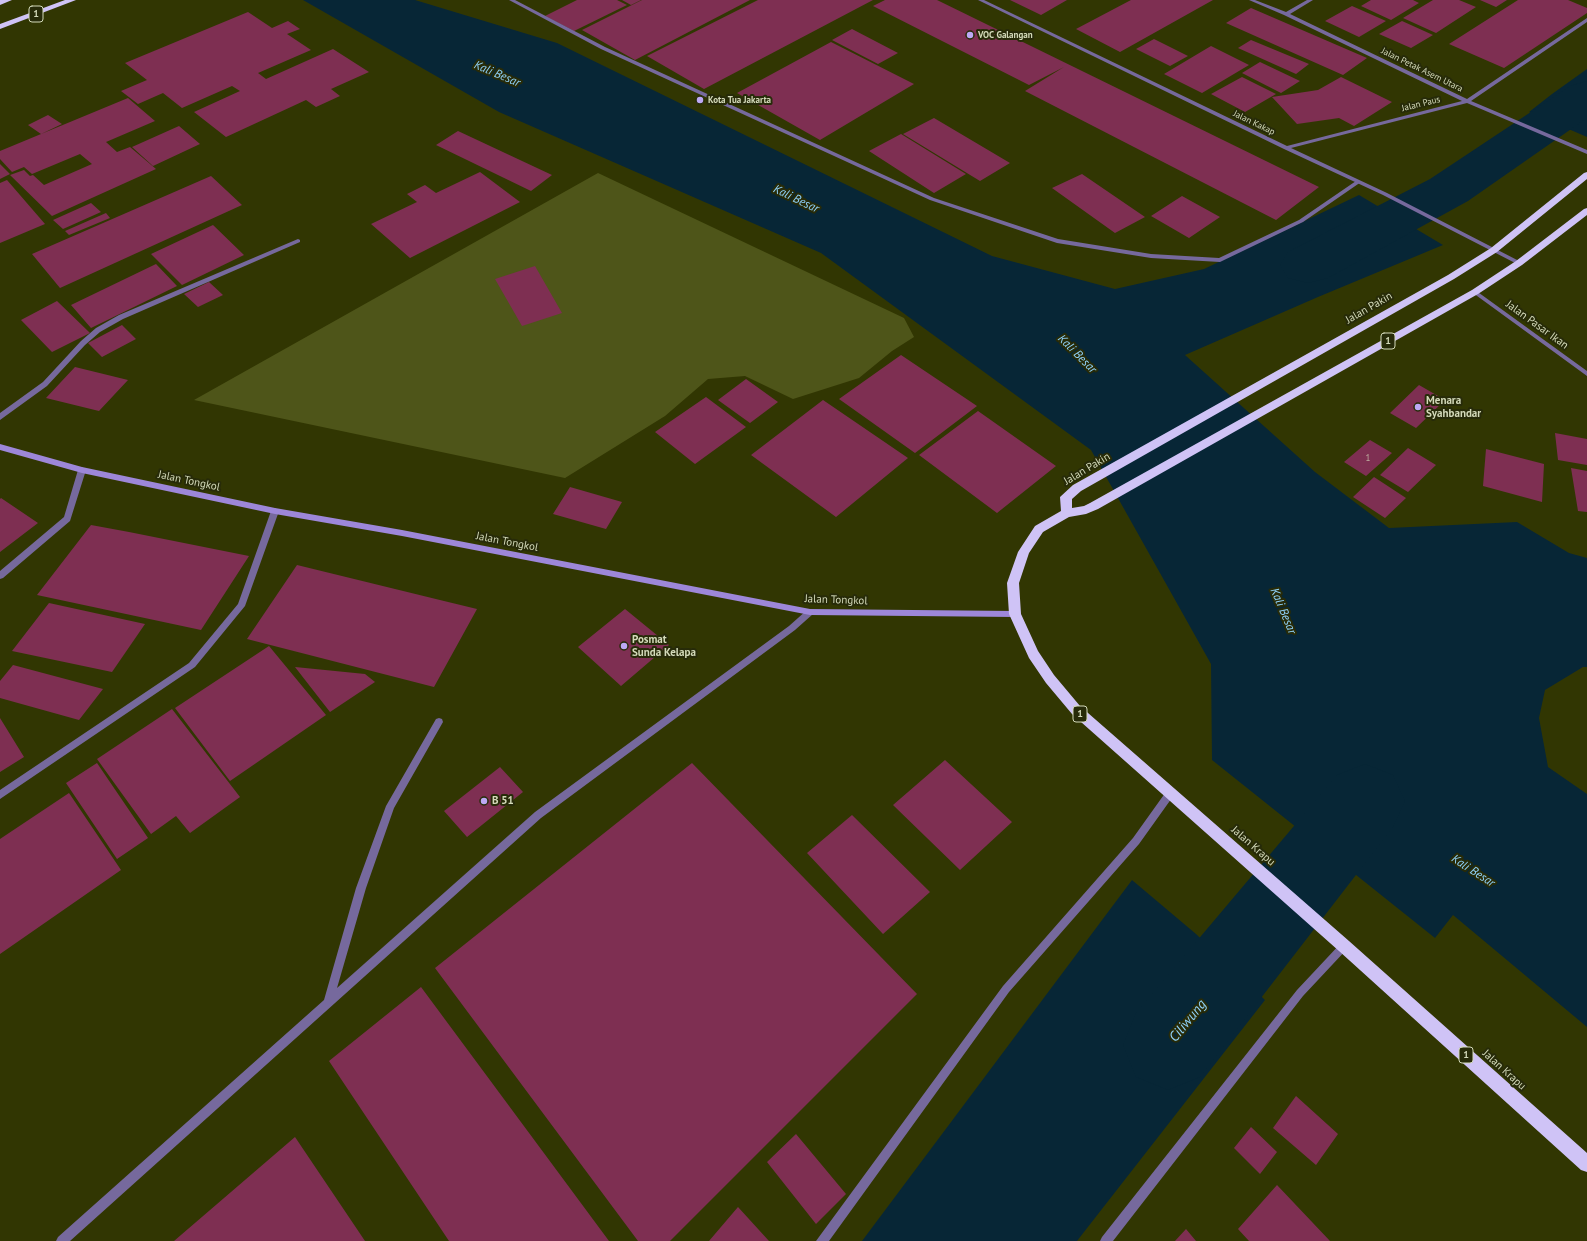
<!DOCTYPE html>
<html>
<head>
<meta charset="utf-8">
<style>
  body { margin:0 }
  canvas { display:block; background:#313602 }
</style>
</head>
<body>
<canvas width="1587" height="1241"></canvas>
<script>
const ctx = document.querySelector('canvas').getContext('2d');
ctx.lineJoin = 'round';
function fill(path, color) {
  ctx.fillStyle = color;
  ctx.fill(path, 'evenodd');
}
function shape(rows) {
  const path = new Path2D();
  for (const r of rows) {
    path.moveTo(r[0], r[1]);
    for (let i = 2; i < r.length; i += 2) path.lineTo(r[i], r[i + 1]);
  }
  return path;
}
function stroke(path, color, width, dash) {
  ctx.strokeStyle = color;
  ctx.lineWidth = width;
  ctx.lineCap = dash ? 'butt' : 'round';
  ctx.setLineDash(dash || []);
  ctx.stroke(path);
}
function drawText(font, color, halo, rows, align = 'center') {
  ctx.font = font + ' "PT Sans",sans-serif';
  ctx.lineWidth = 4;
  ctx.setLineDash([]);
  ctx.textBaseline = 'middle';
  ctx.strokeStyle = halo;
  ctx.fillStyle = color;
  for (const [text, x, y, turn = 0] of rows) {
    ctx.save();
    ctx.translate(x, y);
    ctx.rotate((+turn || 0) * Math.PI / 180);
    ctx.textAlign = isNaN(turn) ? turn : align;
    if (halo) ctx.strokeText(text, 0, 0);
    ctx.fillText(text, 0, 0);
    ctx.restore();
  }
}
fill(shape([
  [598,173,904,318,914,337,892,351,859,378,793,399,745,376,708,379,665,416,565,478,194,400]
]), '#4e5519');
fill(shape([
  [303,0,415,0,557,43,992,256,1115,289,1204,269,1359,195,1443,245,1318,297,1185,355,1315,472,1389,528,1517,522,1569,553,1587,558,1587,667,1583,667,1545,690,1539,718,1548,767,1587,794,1587,1027,1453,915,1435,938,1212,760,1211,664,1091,450,821,253,499,112],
  [1587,69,1587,137,1529,112,1552,94],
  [1132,880,1196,934,1265,1000,1077,1241,862,1241]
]), '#072636');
fill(shape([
  [1587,81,1587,118,1468,201,1328,278,1308,283,1288,278,1280,265,1288,252,1430,179,1570,86,1587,81],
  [1365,764,1393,775,1405,801,1393,827,1200,1077,1168,1090,1136,1077,1123,1045,1136,1013,1337,775,1365,764]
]), '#072636');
fill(shape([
  [577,0,617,0,627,5,574,31,545,16],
  [622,0,641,0,631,5],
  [642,0,750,0,635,60,582,30],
  [758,0,873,0,704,89,647,56],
  [885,0,937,0,1319,187,1276,220,1025,91,1064,67,1029,85,873,6],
  [1010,0,1067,0,1041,15],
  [1131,0,1213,0,1120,52,1076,29],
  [1371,0,1413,0,1419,3,1391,20,1361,6],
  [1433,0,1459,0,1476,7,1436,33,1403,18],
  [1480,0,1507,0,1496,7],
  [1518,0,1568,0,1587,8,1587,13,1504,68,1449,44],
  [1352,6,1386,21,1359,37,1325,21],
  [1251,8,1367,58,1343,75,1226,23],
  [248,12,272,28,288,21,300,29,287,34,311,50,258,73,266,79,333,49,369,72,331,89,340,96,316,107,306,100,226,137,194,112,240,91,232,86,182,108,163,93,138,104,121,91,147,80,125,63],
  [1402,21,1433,35,1411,48,1379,34],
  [852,29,898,53,878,64,832,40],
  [1154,39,1188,56,1170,66,1136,49],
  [1251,40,1309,64,1296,74,1238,48],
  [831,42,914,84,820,140,737,93],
  [1211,46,1249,65,1202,93,1164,74],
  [1260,62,1300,81,1281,93,1242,73],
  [1242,77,1276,94,1245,112,1211,94],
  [1341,77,1392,102,1354,126,1339,118,1297,124,1272,97,1318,90],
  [128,98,155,121,106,142,117,152,130,147,156,169,52,216,10,175,24,170,30,176,33,175,44,185,92,164,80,154,32,174,24,167,12,172,0,159,0,151],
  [48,115,62,124,41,134,28,125],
  [934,118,1010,163,980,181,903,134],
  [179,126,200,144,153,166,132,147],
  [458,131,552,175,531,191,436,145],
  [901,134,966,174,934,193,869,151],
  [0,164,10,174,0,179],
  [480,172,520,202,410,258,371,224,417,202,407,194,425,185,436,193],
  [1082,174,1145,217,1115,233,1052,188],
  [211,176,242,205,60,288,32,254],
  [7,180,45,224,0,243,0,183],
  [1182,196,1220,217,1189,238,1151,216],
  [91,203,101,212,63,229,53,220],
  [106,213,110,218,69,235,65,231],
  [213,225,244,255,182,285,151,254],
  [156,264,177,286,91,328,71,305],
  [535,266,562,313,522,326,495,279],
  [209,282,223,295,198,307,184,294],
  [57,301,90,333,52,352,21,320],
  [122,325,136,339,102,357,88,343],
  [901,355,977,406,915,453,839,399],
  [75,367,128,380,99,411,46,398],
  [746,379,778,402,750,423,718,400],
  [1419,385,1445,400,1416,428,1390,413],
  [706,397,746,427,695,464,655,432],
  [823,400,908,458,836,517,751,455],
  [978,411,1056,466,997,513,919,455],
  [1555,433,1587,439,1587,465,1558,460],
  [1370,440,1392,453,1366,476,1344,462],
  [1408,448,1436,465,1408,492,1380,475],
  [1486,449,1544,464,1542,502,1483,486],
  [1571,468,1587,471,1587,512,1578,511],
  [1374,477,1406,498,1385,518,1353,497],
  [570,487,622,502,606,529,553,514],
  [1,498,38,523,0,552,0,499],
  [91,525,129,532,249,556,201,630,37,595],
  [297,565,444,601,477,609,434,687,247,639],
  [49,603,145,624,112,672,12,651],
  [625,609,669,645,621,686,578,647],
  [269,646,326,715,230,781,175,708],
  [13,665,103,689,79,720,0,698,0,681],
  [295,667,365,674,375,682,330,712],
  [172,709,240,797,190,833,176,816,151,834,97,759],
  [0,718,24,757,0,772],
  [945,760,1012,822,960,870,893,805],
  [97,763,148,838,117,859,66,783],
  [692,763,917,994,670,1241,638,1241,435,968],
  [500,767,523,792,467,837,444,811],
  [69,793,121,870,0,954,0,839],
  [852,815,930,892,883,934,807,853],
  [421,987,609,1241,449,1241,329,1061],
  [1296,1096,1338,1134,1316,1165,1273,1128],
  [1251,1127,1277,1152,1260,1174,1234,1148],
  [796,1134,846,1194,816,1224,767,1162],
  [295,1137,365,1241,174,1241],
  [1277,1185,1330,1241,1249,1241,1238,1229],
  [738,1207,769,1241,709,1241],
  [1186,1229,1196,1241,1175,1241]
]), '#7e2f52');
fill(shape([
  [509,0,515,0,605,47,934,198,1058,239,1151,254,1219,258,1299,220,1356,181,1358,180,1361,182,1303,222,1220,262,1151,258,1057,243,930,200,601,49,509,0],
  [298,239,300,240,300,242,123,319,100,332,85,345,47,386,0,420,0,413,43,382,81,341,96,328,119,315,298,239],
  [1475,290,1587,371,1587,376,1473,293,1473,291,1475,290],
  [82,467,86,470,70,521,3,578,0,579,0,571,64,517,78,470,82,467],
  [275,508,279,511,245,606,195,667,0,799,0,790,189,663,238,604,271,511,275,508],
  [810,609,813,610,814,612,813,614,795,630,541,818,70,1241,56,1241,58,1237,324,1000,356,888,386,806,436,719,439,718,442,719,443,722,394,808,366,888,337,988,535,812,789,626,807,610,810,609]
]), '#76699d');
fill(shape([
  [978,0,984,0,1287,146,1462,101,1284,15,1249,0,1255,0,1286,12,1307,0,1313,0,1290,14,1467,99,1587,18,1587,22,1471,101,1587,150,1587,154,1467,103,1291,148,1387,193,1521,262,1521,264,1519,265,1383,195,1284,149,978,0],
  [1171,788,1174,789,1175,792,1174,795,1139,844,1009,992,829,1241,816,1241,1003,986,1133,838,1168,789,1171,788],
  [1344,941,1347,943,1349,946,1347,949,1303,996,1113,1241,1100,1241,1102,1237,1297,990,1341,943,1344,941]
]), '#76699d');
fill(shape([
  [0,444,82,467,275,508,402,530,810,609,1015,611,1018,612,1019,614,1018,616,1015,617,810,615,402,536,275,514,82,473,0,450,0,444]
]), '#9d87d9');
fill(shape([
  [0,0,12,0,0,5,0,0],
  [65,0,76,0,0,29,0,24,65,0],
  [1587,172,1587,179,1497,252,1454,279,1081,491,1072,499,1072,508,1084,506,1090,503,1472,290,1516,261,1584,209,1587,208,1587,215,1522,265,1478,294,1098,509,1086,514,1069,517,1043,532,1029,553,1019,583,1021,614,1038,651,1054,675,1080,706,1349,941,1587,1153,1587,1172,1581,1170,1339,951,1072,714,1046,683,1029,658,1009,614,1007,583,1018,552,1035,526,1061,511,1060,497,1073,485,1448,275,1491,248,1584,173,1587,172]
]), '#cfc3f6');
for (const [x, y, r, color] of [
  [970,35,4,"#bda9f5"],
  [700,100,4,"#bda9f5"],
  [1418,407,4,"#bda9f5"],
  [624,646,4,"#bda9f5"],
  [484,801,4,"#bda9f5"]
]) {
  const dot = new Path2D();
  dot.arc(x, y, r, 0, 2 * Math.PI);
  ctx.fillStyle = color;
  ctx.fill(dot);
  stroke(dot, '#272b09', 1.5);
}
drawText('bold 9px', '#d4daba', '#272b09', [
  ["VOC Galangan",978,35],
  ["Kota Tua Jakarta",708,100]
], 'left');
drawText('9px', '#d4daba', '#272b09', [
  ["Jalan Petak Asem Utara",1422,70,26],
  ["Jalan Paus",1421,104,-14],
  ["Jalan Kakap",1254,123,26]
]);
drawText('9px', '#beafa0', null, [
  ["1",1368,458]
]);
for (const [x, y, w] of [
  [36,14,14],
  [1388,341,14],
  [1080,714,14],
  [1466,1055,14]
]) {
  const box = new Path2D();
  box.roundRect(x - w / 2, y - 8, w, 16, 3);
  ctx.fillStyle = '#272b09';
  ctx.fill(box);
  stroke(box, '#d4daba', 1);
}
drawText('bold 10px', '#d4daba', null, [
  ["1",36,14],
  ["1",1388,341],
  ["1",1080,714],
  ["1",1466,1055]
]);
drawText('11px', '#d4daba', '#272b09', [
  ["Jalan Pakin",1369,308,-30],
  ["Jalan Pasar Ikan",1537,325,36],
  ["Jalan Pakin",1087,469,-31],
  ["Jalan Tongkol",189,481,12],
  ["Jalan Tongkol",507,542,11],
  ["Jalan Tongkol",836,600,2],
  ["Jalan Krapu",1253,846,41],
  ["Jalan Krapu",1504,1070,42]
]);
drawText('bold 11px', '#d4daba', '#272b09', [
  ["Menara",1426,401],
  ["Syahbandar",1426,414],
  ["Posmat",632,640],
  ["Sunda Kelapa",632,653],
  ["B 51",492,801]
], 'left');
drawText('italic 12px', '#90d3fb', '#272b09', [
  ["Kali Besar",497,74,23],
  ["Kali Besar",796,199,26],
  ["Kali Besar",1077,354,45],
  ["Kali Besar",1283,611,67],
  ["Kali Besar",1473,871,33]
]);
drawText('italic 14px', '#90d3fb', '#272b09', [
  ["Ciliwung",1188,1021,-51]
]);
</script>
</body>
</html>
